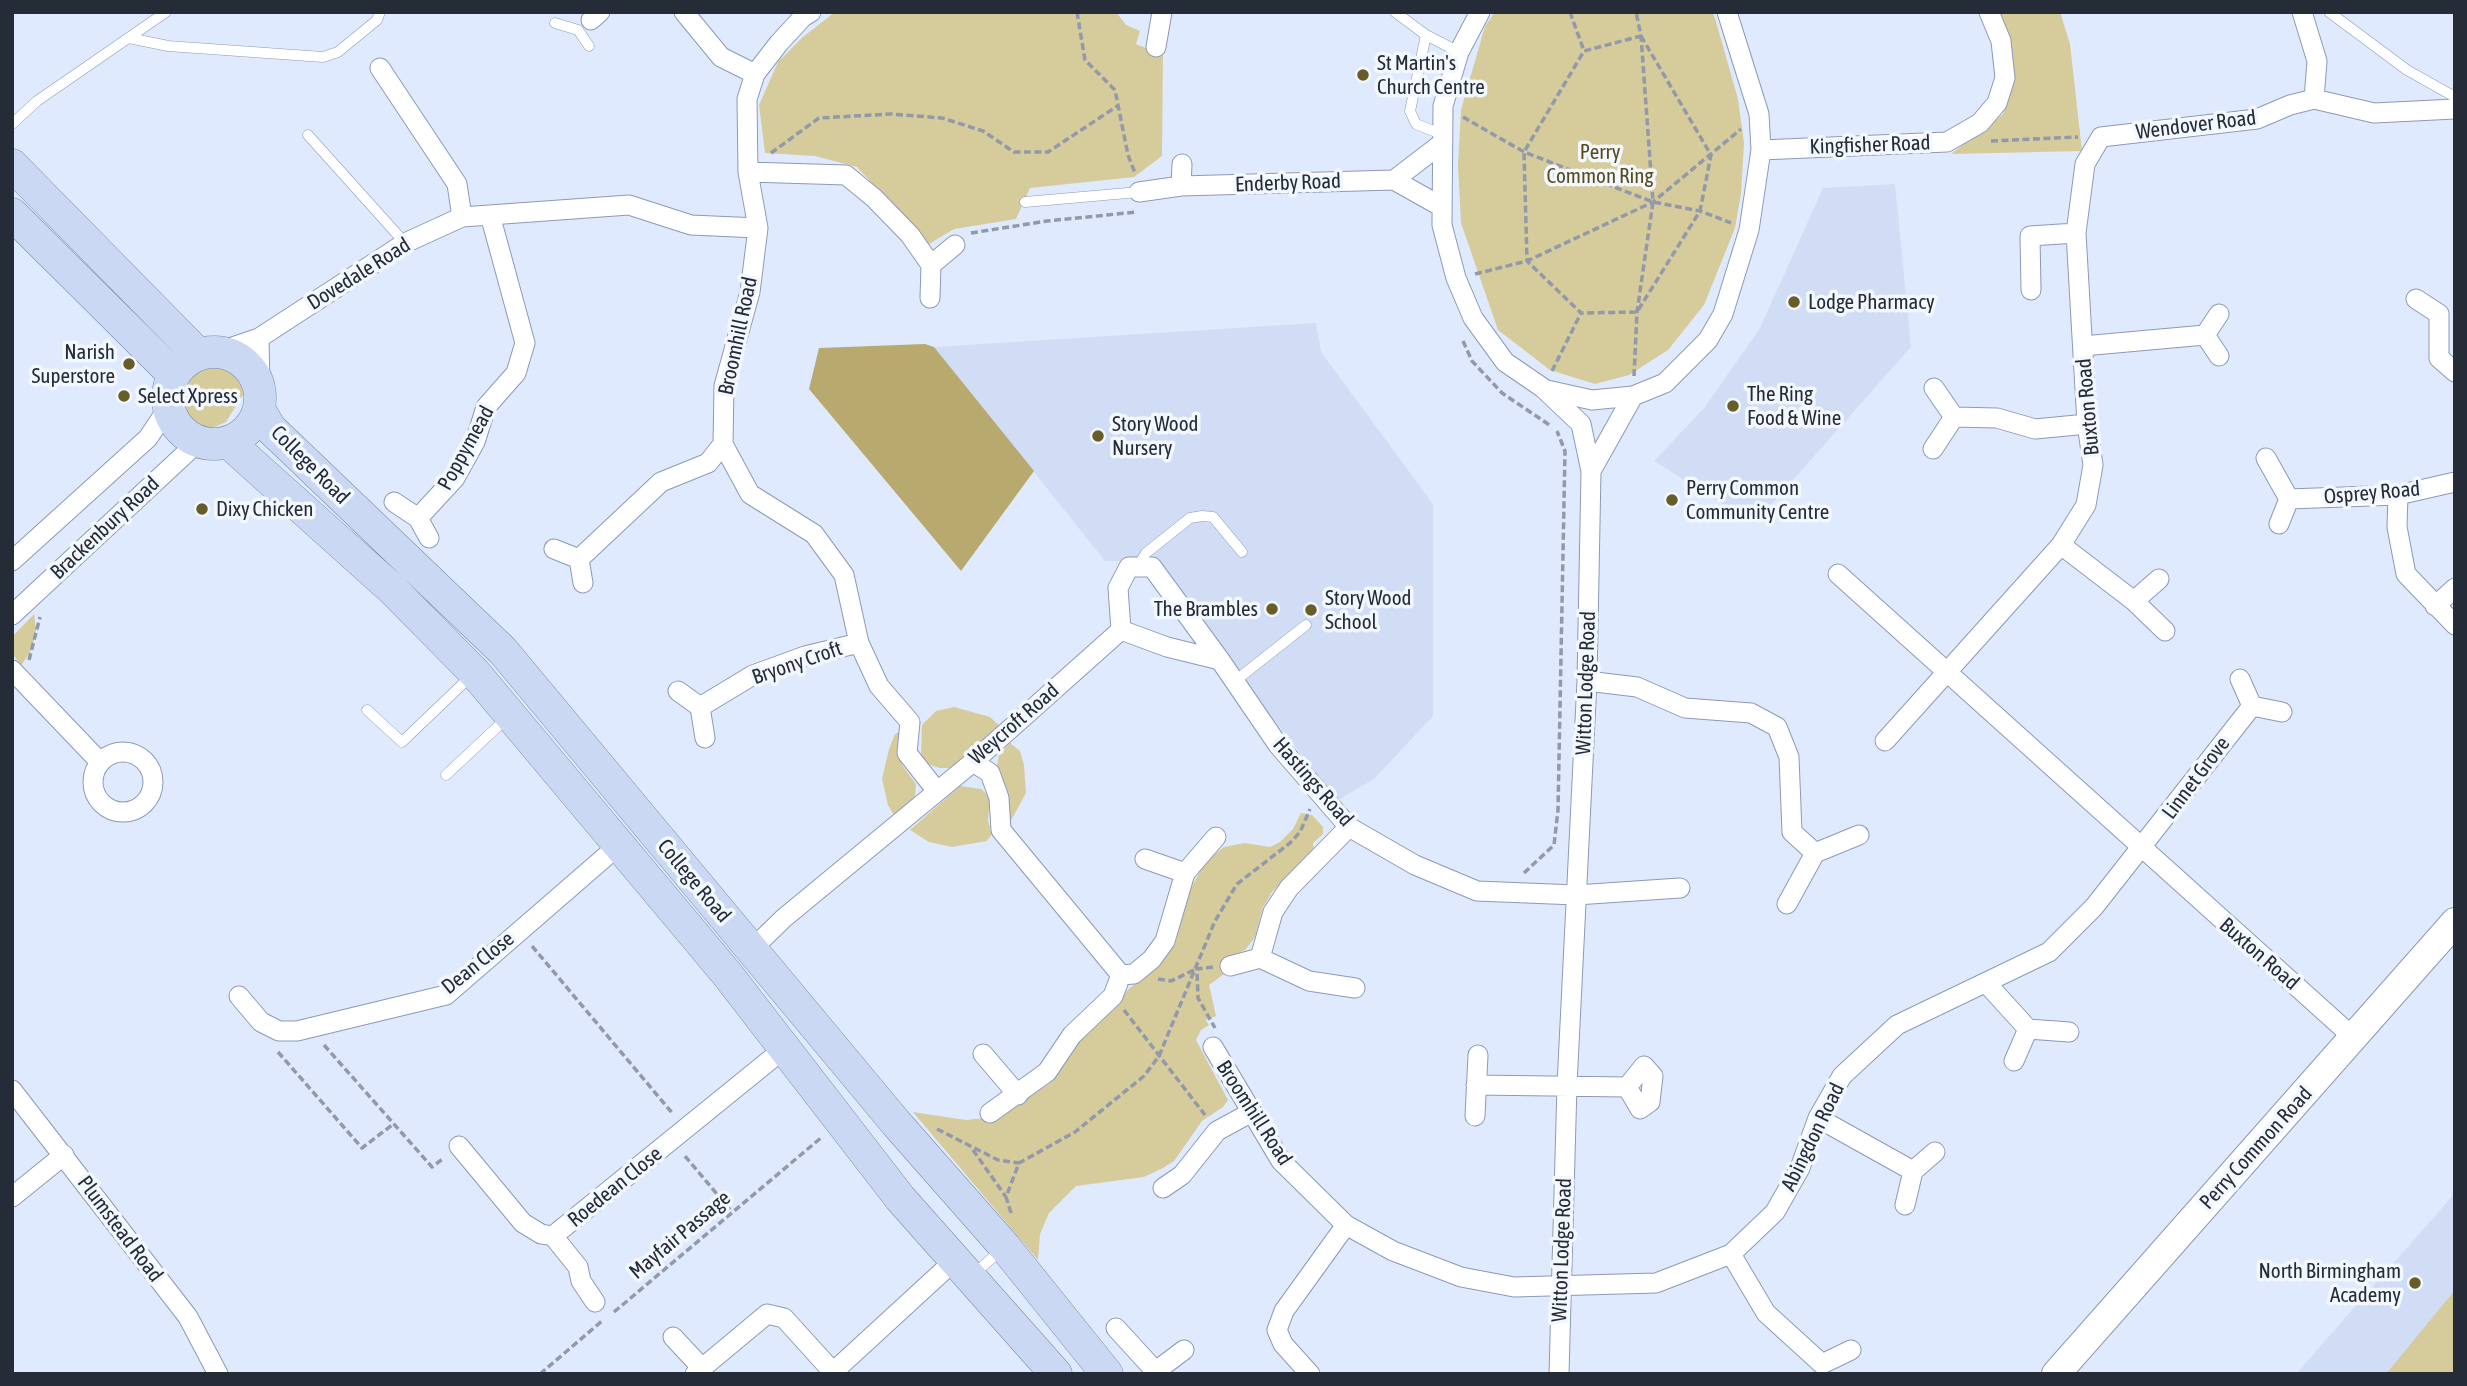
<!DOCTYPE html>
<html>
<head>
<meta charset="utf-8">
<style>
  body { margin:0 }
  #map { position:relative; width:2467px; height:1386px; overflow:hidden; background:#e0eafe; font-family:"Asap Condensed",sans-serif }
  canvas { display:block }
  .frame { position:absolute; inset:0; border:14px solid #252b37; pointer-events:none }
</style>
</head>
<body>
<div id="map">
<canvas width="2467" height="1386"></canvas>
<div class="frame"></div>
</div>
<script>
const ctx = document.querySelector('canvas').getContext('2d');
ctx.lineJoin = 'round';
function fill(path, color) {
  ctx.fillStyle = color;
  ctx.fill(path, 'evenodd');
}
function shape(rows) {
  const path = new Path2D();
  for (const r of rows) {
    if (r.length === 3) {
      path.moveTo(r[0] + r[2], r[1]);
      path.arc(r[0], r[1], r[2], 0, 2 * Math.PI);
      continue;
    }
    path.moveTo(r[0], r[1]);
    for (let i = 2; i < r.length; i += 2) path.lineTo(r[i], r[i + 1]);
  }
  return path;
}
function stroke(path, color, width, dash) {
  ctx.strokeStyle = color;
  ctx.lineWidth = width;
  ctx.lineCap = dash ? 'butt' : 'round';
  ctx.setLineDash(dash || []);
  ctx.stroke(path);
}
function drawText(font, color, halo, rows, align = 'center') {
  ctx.font = font + ' "Asap Condensed",sans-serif';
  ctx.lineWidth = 7;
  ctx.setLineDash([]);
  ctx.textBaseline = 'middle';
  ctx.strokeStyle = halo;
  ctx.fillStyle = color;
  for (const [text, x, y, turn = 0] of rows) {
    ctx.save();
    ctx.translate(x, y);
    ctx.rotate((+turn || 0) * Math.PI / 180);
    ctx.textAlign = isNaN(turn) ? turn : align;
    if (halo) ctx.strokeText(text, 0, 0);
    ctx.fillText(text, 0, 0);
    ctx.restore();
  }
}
fill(shape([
  [1895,184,1911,347,1754,524,1654,461,1705,407,1760,328,1823,188],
  [1316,323,1321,352,1433,504,1433,716,1374,779,1338,800,1225,659,1152,561,1105,561,934,347],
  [2455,1193,2455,1374,2296,1374]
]), '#d1ddf5');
fill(shape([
  [835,12,1116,12,1126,25,1140,31,1136,44,1163,55,1162,156,1134,177,1030,188,1016,219,954,229,929,244,857,167,815,156,765,153,759,105,778,62,803,37],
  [1495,12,1712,12,1715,18,1738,99,1744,143,1741,193,1735,228,1704,305,1668,350,1629,375,1595,384,1550,370,1498,330,1461,223,1458,165,1461,110,1485,26],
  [1998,12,2060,12,2070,44,2082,151,1951,154,2003,114,2012,82],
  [218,362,237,374,244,393,226,422,210,429,203,428,185,416,179,404,183,386,196,370,206,363],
  [34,614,36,630,32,649,21,666,13,654,12,637],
  [954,707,990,717,1002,728,950,768,939,768,928,764,921,755,922,725,936,711],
  [901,731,899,752,902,765,916,784,915,796,895,817,888,805,882,779,889,749,895,734],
  [1010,743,1020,751,1024,765,1026,793,1009,824,1009,795,996,771,999,755],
  [960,786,981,789,990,797,988,821,992,834,987,841,952,847,929,842,910,830],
  [1301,813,1312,815,1323,827,1323,834,1313,843,1314,849,1272,892,1263,907,1255,937,1245,950,1231,956,1225,962,1227,972,1209,985,1216,1016,1206,1020,1209,1025,1201,1030,1196,1040,1228,1100,1223,1107,1202,1121,1174,1161,1163,1168,1144,1177,1076,1186,1049,1213,1040,1234,1038,1260,913,1112,966,1120,1001,1116,1050,1083,1077,1041,1123,994,1163,960,1175,944,1191,888,1205,862,1224,847,1245,843,1270,847,1280,842,1293,829],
  [2455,1290,2455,1374,2386,1374]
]), '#d6cb9a');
fill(shape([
  [925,344,934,347,1034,471,961,571,809,389,819,348]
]), '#b8aa6e');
const lane = shape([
  [1395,12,1426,35,1459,52],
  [2329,12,2407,70,2455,97],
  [555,23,578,30,589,46],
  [1426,35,1410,111,1416,124,1441,134],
  [129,38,168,46,323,57,338,52,377,20,380,12],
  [12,124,37,101,166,12],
  [308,135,405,243],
  [1025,202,1139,192],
  [1138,566,1146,553,1190,518,1202,516,1213,517,1242,552],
  [1235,681,1306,625],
  [367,710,402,742,471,676],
  [446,775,507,718],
  [973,1275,1001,1250]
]);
const street = shape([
  [684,12,721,57,755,74],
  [811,12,803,17,779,43,755,74,747,99,748,172,758,228,750,292,724,386,723,444,750,494,814,534,844,575,859,643,879,686,910,722,907,753,936,790],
  [1480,12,1459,52,1443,106,1442,225,1456,278,1473,318,1505,362,1543,388,1581,424,1591,471,1587,681,1567,1085,1559,1374],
  [2302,12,2317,61,2314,99],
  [591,20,600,12],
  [1156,47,1162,12],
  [380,68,457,184,462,217],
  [1761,150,1947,142,1980,123,1997,103,2005,78,2001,41,1989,12],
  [748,172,846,175,874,198,910,235,931,265,930,298],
  [1394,180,1441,144],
  [1181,186,1182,164],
  [1139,192,1181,186,1394,180,1442,207],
  [931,265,955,245],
  [2031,290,2030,236,2076,233],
  [2416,299,2439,314,2439,358,2455,372],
  [2205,335,2219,356],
  [259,338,260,387],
  [2083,346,2205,335,2219,314],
  [221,351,259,338,405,243,462,217,629,205,691,225,758,228],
  [1934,388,1954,417],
  [1547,390,1592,400,1633,396,1665,383,1708,340,1723,314,1749,230,1761,150,1759,114,1727,12],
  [1933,449,1954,417,1997,418,2035,429,2087,424],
  [2266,458,2289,499],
  [1591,471,1633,396],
  [2398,495,2397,527,2406,574,2455,625],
  [394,502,418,518],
  [2279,524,2289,499,2398,495,2455,482],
  [429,538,418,518,455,478,475,442,486,407,516,373,525,343,490,215],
  [2061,545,2134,601,2165,631],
  [554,549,579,559],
  [12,561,148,438,168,408],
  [1838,574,2354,1038],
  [583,583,579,559,661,482,708,463,723,444],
  [2134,601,2159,579],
  [2435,606,2455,588],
  [12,615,198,442],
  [1121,630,1167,647,1220,660,1278,745,1349,827,1415,865,1477,891,1576,895,1680,888],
  [12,670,100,762],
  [1587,681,1637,687,1685,708,1751,713,1777,727,1789,757,1792,832,1815,853,1787,904],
  [678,691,700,707],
  [2252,706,2282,712],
  [705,738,700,707,753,675,805,656,859,643],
  [1885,741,2061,545,2086,505,2093,465,2087,424,2076,233,2085,164,2101,137,2257,119,2290,105,2314,99,2374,113,2455,109],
  [123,782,30],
  [973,762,990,773,999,798,1001,830,1121,975],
  [1349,827,1289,888,1273,912,1260,958,1309,981,1355,988],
  [1815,853,1859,835],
  [1145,859,1185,873],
  [751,950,784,918,973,762,1121,630,1118,588,1129,567,1152,567,1220,660],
  [1230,966,1260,958],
  [1121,975,1134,974,1152,959,1165,941,1185,873,1216,837],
  [1988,985,2028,1029,2014,1061],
  [239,996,261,1022,279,1031,297,1031,446,995,619,845],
  [2028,1029,2069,1032],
  [1213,1047,1281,1161,1346,1225,1393,1251,1461,1277,1514,1287,1656,1283,1731,1254,1775,1212,1800,1168,1818,1118,1842,1076,1897,1025,2049,952,2094,907,2252,706,2240,679],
  [983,1054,1018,1095],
  [1476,1085,1627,1087,1644,1066,1653,1076,1650,1102,1640,1109,1627,1087],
  [12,1090,188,1317,218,1374],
  [990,1113,1047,1072,1072,1035,1113,996,1121,975],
  [1475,1116,1478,1055],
  [1818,1118,1913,1171,1935,1152],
  [459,1146,523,1223,541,1234,553,1236,786,1047],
  [1163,1188,1182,1175,1217,1131,1250,1113],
  [12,1197,64,1155],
  [1905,1205,1913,1171],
  [553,1236,578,1267,581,1281,595,1302],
  [1731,1254,1766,1313,1822,1364,1851,1350],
  [1116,1328,1158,1374],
  [673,1337,701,1367],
  [1156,1371,1184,1350],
  [695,1374,767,1314,784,1318,833,1372],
  [831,1374,954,1261],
  [1310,1374,1283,1344,1277,1330,1284,1311,1346,1225]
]);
const secondary = shape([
  [2056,1374,2455,922]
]);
const primary = shape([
  [12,165,198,354],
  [12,214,173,374],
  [214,398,46],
  [259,409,270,428,503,651,896,1123,1005,1247,1107,1374],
  [235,440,237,450,392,589,475,673,727,974,900,1198,1056,1374]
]);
stroke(lane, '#8b9ab9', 11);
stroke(street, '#8b9ab9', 21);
stroke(secondary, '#8b9ab9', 30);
stroke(primary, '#7b8bac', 33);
stroke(shape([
  [1077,12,1085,60,1115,90,1128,155,1135,173],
  [1570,12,1584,51],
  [1641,36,1711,155,1700,211,1637,312,1581,313,1527,261,1524,152,1584,51,1641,36],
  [1463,117,1524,152,1653,202,1700,211,1731,223],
  [1991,141,2078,137],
  [771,153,819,118,891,114,942,118,983,131,1014,152,1048,152,1119,105],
  [971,233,1047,221,1137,212],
  [1475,274,1527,261,1653,202,1741,129],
  [1463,341,1472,361,1502,393,1551,426],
  [1552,371,1581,313],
  [1634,376,1637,312,1653,202,1641,36,1636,12],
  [29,660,40,617],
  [1524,873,1554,845,1558,810,1565,451,1557,431],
  [532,946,673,1114],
  [1213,967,1197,969,1198,998,1215,1028],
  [1158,979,1171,981,1196,969],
  [1124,1010,1205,1115],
  [324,1045,432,1167,444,1158],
  [278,1052,362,1148,392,1125],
  [937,1129,998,1160,1019,1163],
  [973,1150,1006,1197],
  [685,1156,732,1212],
  [1011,1213,1006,1197,1019,1163,1075,1132,1144,1076,1159,1056,1215,921,1237,884,1290,843,1300,832,1310,809],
  [614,1312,822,1137],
  [540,1374,602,1321]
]), '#9199aa', 3.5, [7, 3.5]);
stroke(lane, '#fff', 10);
stroke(street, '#fff', 19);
stroke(secondary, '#fff', 28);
stroke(primary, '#cbd8f3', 32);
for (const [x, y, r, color] of [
  [1363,75,7,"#685c29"],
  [1794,302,7,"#685c29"],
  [129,364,7,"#685c29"],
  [124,396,7,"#685c29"],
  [1733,406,7,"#685c29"],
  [1098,436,7,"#685c29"],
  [1672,500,7,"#685c29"],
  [202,509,7,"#685c29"],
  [1272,609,7,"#685c29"],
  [1311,610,7,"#685c29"],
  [2415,1283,7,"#685c29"]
]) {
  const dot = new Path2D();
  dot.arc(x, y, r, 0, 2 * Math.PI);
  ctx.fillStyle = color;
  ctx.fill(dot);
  stroke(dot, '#f3f7fe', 2.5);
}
drawText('21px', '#252b37', '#f3f7fe', [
  ["St Martin's",1377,63],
  ["Church Centre",1377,87],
  ["Lodge Pharmacy",1808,302],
  ["Narish",115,352,"right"],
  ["Superstore",115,376,"right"],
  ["The Ring",1747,394],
  ["Food & Wine",1747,418],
  ["Select Xpress",138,396],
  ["Story Wood",1112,424],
  ["Nursery",1112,448],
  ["Perry Common",1686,488],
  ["Community Centre",1686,512],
  ["Dixy Chicken",216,509],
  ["Story Wood",1325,598],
  ["School",1325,622],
  ["The Brambles",1258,609,"right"],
  ["North Birmingham",2401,1271,"right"],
  ["Academy",2401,1295,"right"]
], 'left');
drawText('21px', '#252b37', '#f3f7fe', [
  ["Wendover Road",2196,125,-7],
  ["Kingfisher Road",1870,145,-2],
  ["Enderby Road",1288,183,-2],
  ["Dovedale Road",359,274,-32],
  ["Broomhill Road",738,336,-78],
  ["Buxton Road",2088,407,-95],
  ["Poppymead",466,448,-61],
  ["College Road",310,465,45],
  ["Osprey Road",2372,493,-5],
  ["Brackenbury Road",105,528,-43],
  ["Bryony Croft",797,663,-19],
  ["Witton Lodge Road",1586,683,-88],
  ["Weycroft Road",1014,724,-41],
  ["Linnet Grove",2196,778,-53],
  ["Hastings Road",1313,782,49],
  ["College Road",694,881,50],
  ["Buxton Road",2259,954,41],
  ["Dean Close",478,963,-39],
  ["Broomhill Road",1254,1113,57],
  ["Abingdon Road",1813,1137,-64],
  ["Perry Common Road",2256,1148,-48],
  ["Roedean Close",615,1187,-39],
  ["Plumstead Road",120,1229,53],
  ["Mayfair Passage",680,1235,-40],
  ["Witton Lodge Road",1562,1250,-88]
]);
drawText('21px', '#554b1c', '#f3f7fe', [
  ["Perry",1600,152],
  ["Common Ring",1600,176]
]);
</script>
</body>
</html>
